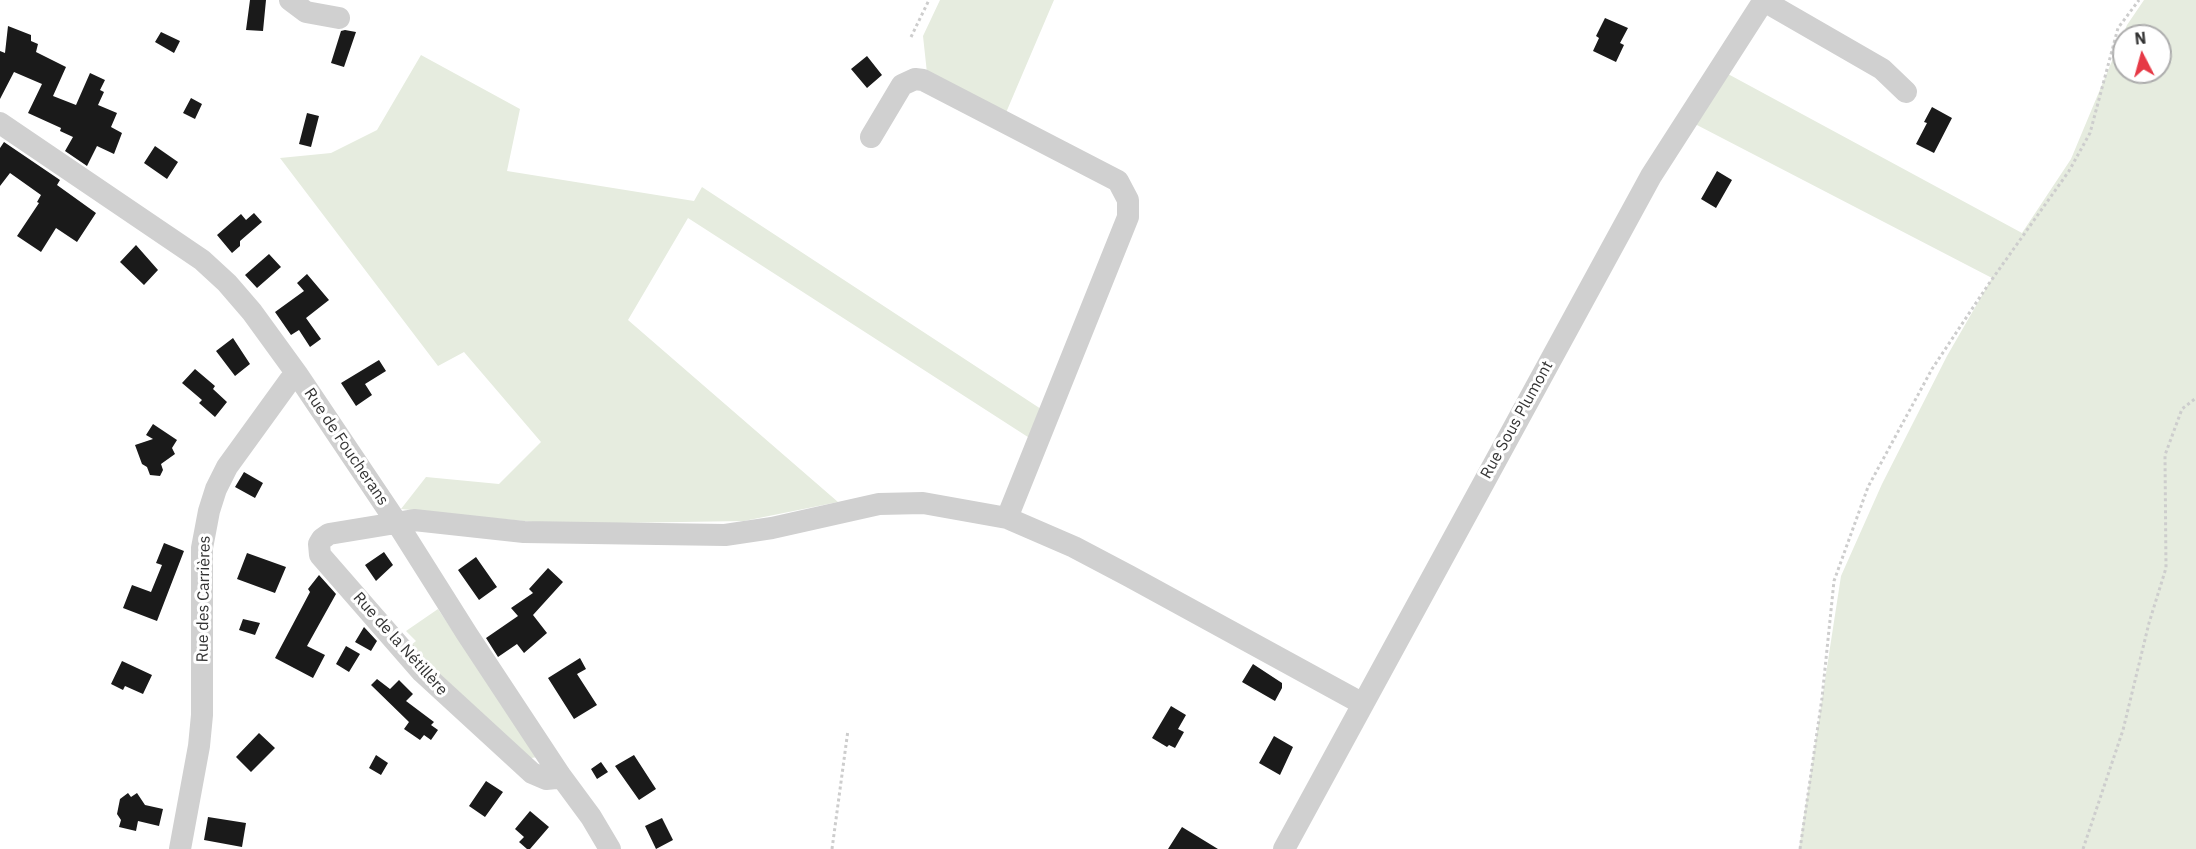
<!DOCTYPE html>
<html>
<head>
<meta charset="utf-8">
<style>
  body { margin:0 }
  #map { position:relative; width:2196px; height:849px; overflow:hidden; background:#fff; font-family:"IBM Plex Sans",sans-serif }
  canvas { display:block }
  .north { position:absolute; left:2112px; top:24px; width:60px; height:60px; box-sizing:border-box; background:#fff; border:2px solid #adadad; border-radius:50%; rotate:354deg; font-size:16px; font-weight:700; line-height:24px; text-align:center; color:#333 }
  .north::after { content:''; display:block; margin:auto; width:21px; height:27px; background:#e63946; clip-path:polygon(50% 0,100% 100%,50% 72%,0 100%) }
</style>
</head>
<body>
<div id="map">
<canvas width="2196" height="849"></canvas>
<div class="north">N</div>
</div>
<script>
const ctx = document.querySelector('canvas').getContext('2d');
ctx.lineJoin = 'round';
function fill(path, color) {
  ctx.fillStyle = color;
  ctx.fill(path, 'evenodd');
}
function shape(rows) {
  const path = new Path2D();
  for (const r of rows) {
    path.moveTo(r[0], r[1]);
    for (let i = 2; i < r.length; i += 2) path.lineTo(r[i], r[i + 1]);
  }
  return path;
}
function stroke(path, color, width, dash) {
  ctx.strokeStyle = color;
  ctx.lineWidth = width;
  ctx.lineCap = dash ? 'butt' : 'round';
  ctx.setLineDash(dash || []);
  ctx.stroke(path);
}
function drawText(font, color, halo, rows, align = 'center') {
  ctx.font = font + ' "IBM Plex Sans",sans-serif';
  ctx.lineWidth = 6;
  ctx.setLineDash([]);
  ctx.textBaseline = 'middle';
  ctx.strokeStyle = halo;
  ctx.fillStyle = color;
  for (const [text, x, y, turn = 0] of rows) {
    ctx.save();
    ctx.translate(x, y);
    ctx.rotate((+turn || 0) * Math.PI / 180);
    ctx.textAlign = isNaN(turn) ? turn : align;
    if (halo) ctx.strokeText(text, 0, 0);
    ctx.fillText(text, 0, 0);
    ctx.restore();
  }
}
fill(shape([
  [940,0,1054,0,1005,115,927,73,923,36],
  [2144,0,2196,0,2196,849,1799,849,1841,576,1882,484,1947,356,1992,278,1695,124,1728,74,2022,233,2071,159,2127,25],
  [2124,36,2160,36,2160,72,2124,72],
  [421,55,520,109,507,171,694,201,702,187,1041,409,1031,439,688,218,628,320,838,502,744,521,554,524,401,509,426,477,499,484,541,442,464,352,438,366,280,158,331,153,377,130],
  [438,609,538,757,531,758,525,754,410,646,416,641,406,631]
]), '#e6ecdf');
fill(shape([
  [250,0,266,0,263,31,246,30],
  [1605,18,1628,28,1620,43,1624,45,1616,62,1593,51,1599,38,1596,36],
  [8,26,31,35,31,41,38,44,36,52,66,67,53,96,76,105,90,73,105,80,100,90,104,92,98,105,117,113,111,127,122,133,114,154,97,146,87,166,65,151,73,137,60,131,61,128,28,113,42,84,14,72,0,99,0,51,5,53],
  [345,30,356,32,344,67,331,63,341,31],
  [161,32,180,41,174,53,155,42],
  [867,56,882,75,867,88,851,69],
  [191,98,202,104,195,119,183,113],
  [1932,107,1952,118,1934,153,1916,144,1927,123,1924,122],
  [307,113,319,116,311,147,299,144],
  [4,142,60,180,57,185,96,213,77,242,56,228,41,252,17,236,39,203,37,202,41,195,10,173,0,186,0,148],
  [155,146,178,162,167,179,144,163],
  [1717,171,1732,180,1716,208,1701,199],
  [254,213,262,222,240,241,240,246,232,253,217,235,241,214,246,220],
  [136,245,158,270,144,285,120,262],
  [269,254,281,267,257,288,245,275],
  [307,274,329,300,306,318,321,339,310,347,299,330,291,335,275,312,304,291,297,283],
  [233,338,250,364,235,376,216,351],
  [379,360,386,371,365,384,372,395,356,406,341,383],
  [195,369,215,386,213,389,227,402,215,417,199,403,202,400,182,383],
  [153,424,177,440,172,448,175,454,161,464,163,470,160,476,150,475,147,467,142,464,135,445,153,439,146,435],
  [244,472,263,483,255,498,235,487],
  [164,543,184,551,157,621,123,608,132,585,151,592,162,565,156,563],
  [384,552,393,565,376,581,365,565],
  [247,553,286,567,275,593,237,579],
  [476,557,497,587,479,600,458,570],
  [548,568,563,582,533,615,547,633,524,653,517,644,498,657,486,638,518,616,511,608,533,593,529,589],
  [319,575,336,594,307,646,325,655,313,678,275,658,310,592,308,589],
  [243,619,260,623,255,635,239,630],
  [364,627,377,641,371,651,355,642],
  [346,646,360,654,349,672,336,664],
  [580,658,586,669,577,674,597,705,574,719,548,678],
  [122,661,152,675,143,694,125,686,123,690,111,684],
  [1253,664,1282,683,1282,688,1275,701,1242,682],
  [377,679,390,689,399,680,413,694,406,701,434,722,431,725,438,730,431,740,424,735,420,740,404,729,409,722,371,685],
  [1171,706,1186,715,1178,729,1184,732,1175,748,1169,745,1167,747,1152,738],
  [259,733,275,748,251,772,236,757],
  [1274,736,1293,747,1280,775,1259,763],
  [376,755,388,763,381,775,369,768],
  [634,755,656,789,639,800,615,766],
  [601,762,608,772,597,779,591,769],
  [486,781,503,792,485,817,469,806],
  [128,793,131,797,137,793,145,805,163,809,159,826,138,821,136,831,119,827,121,820,117,814,120,799],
  [530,811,549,827,530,849,527,849,519,842,524,837,515,829],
  [208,817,246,823,242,847,204,840],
  [662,818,673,840,656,849,645,826],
  [1182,827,1218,849,1168,849]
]), '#1a1a1a');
stroke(shape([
  [911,37,929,0],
  [832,849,848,730],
  [1800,849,1822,698,1834,581,1868,487,1932,369,1988,285,2069,171,2090,133,2118,28,2139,0],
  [2083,849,2123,730,2149,623,2166,568,2165,455,2182,409,2196,398]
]), '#cdcdcd', 3, [3, 3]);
stroke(shape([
  [290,0,306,12,339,18],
  [1764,1,1882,69,1906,92],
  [0,123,202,260,227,283,252,312,297,374,397,523,467,634,560,775,591,817,610,849],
  [871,137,902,85,915,79,923,80,1118,181,1128,200,1128,217,1007,518],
  [560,775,556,778,546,779,532,773,422,672,320,555,319,544,322,539,329,534,414,520,524,532,725,535,772,528,879,504,923,503,1007,518,1074,547,1129,576,1363,704],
  [180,849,199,746,202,715,202,548,209,511,216,489,227,467,290,380,297,374],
  [1284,849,1651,176,1764,0]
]), '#d0d0d0', 22);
drawText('16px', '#333', '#fff', [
  ["Rue Sous Plumont",1517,420,-61],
  ["Rue de Foucherans",346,447,56],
  ["Rue des Carrières",204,599,-89],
  ["Rue de la Nétillère",400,644,48]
]);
</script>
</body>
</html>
